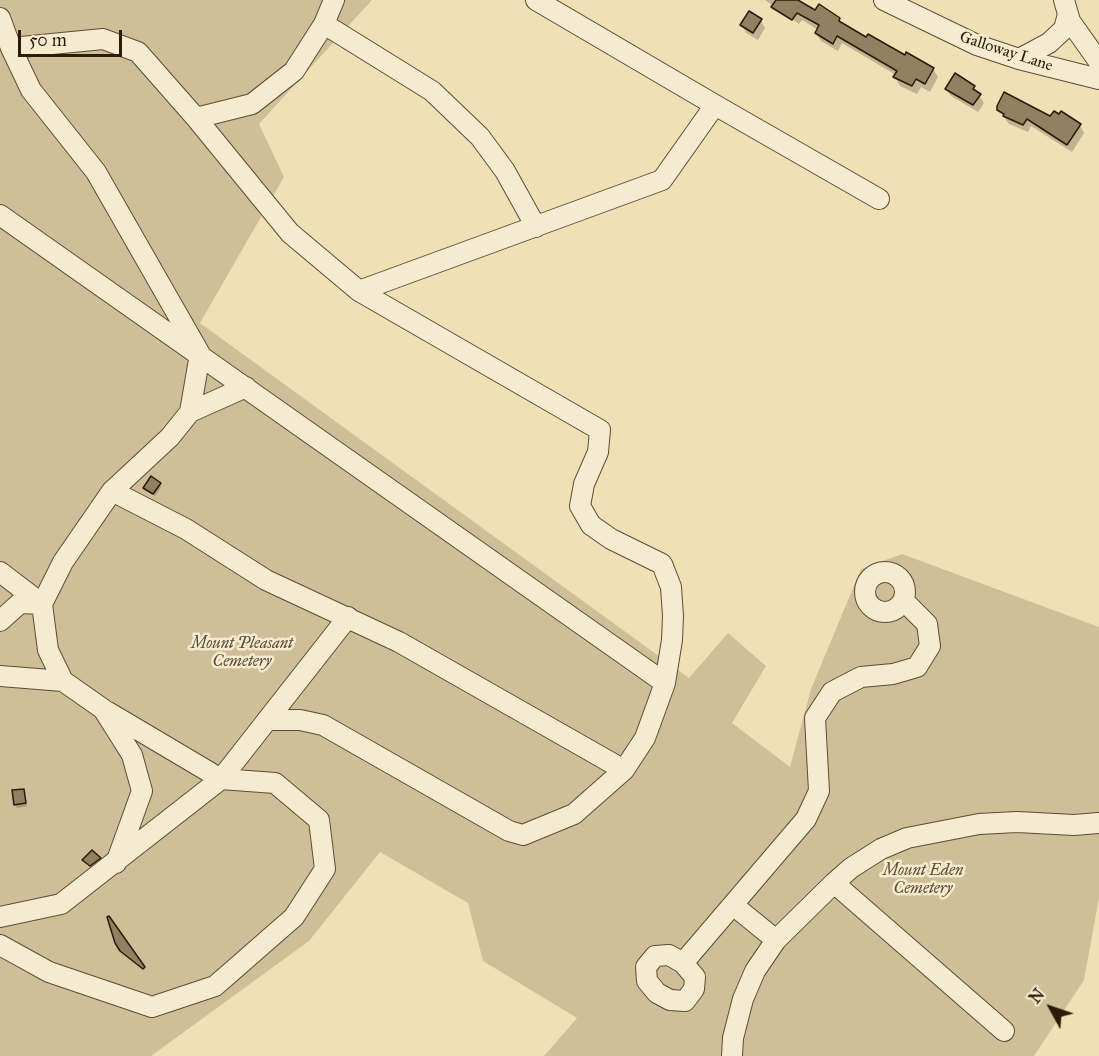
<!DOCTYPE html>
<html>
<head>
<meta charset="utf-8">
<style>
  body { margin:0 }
  #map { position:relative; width:1099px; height:1056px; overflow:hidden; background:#f0e0b6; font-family:"IM FELL Great Primer",serif }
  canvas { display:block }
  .north { position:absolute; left:1021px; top:978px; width:60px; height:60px; -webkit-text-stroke:4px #f5ebd0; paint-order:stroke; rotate:310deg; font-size:16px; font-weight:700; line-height:24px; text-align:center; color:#2b1b08 }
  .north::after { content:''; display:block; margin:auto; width:21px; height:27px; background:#2b1b08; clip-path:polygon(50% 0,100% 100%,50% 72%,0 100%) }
  .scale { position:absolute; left:18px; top:30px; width:104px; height:27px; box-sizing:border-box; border:3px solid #2b1b08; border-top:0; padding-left:8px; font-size:18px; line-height:21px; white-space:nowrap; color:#2b1b08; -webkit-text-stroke:4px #f5ebd0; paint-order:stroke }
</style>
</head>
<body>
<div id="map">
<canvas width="1099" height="1056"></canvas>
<div class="north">N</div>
<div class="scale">50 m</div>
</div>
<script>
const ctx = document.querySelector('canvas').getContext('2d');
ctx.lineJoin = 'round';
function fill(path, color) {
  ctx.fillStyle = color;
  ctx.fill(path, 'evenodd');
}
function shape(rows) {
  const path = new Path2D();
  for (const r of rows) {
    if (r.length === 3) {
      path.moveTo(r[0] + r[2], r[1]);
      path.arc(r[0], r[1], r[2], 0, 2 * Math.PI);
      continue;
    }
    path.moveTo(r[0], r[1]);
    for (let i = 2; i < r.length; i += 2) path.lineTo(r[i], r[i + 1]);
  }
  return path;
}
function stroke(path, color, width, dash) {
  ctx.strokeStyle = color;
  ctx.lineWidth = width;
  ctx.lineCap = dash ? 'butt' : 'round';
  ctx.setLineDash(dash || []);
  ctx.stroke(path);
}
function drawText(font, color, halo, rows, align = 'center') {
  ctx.font = font + ' "IM FELL Great Primer",serif';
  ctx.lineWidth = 5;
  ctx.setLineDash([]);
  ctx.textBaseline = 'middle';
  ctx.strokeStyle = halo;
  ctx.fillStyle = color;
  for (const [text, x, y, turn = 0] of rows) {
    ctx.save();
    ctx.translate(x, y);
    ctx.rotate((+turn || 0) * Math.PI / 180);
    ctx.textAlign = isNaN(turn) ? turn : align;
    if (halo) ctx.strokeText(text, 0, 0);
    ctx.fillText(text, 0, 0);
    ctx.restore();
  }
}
fill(shape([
  [0,0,372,0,259,124,284,177,200,323,689,678,728,633,766,666,732,723,790,767,811,689,861,569,902,554,1099,627,1099,898,1084,980,1034,1056,544,1056,577,1018,483,961,468,903,380,852,309,941,151,1056,0,1056]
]), '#cfbf98');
fill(shape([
  [765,0,798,0,816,12,839,19,842,24,867,39,933,69,938,77,930,92,921,87,917,94,900,86,895,77,896,75,842,43,838,51,821,41,816,33,818,30,802,20,799,24],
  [761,21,765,28,758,40,746,33,742,25],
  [974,87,984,103,978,112,951,96,946,89],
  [999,110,1080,125,1084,133,1072,152,1031,126,1028,132,1009,124],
  [159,484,161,487,155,496,145,488],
  [23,790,27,806,17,808,15,804],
  [100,858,102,862,92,869,84,861]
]), '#0003');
const building = shape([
  [776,0,798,0,815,10,819,4,840,18,839,21,866,37,868,34,905,55,906,52,934,68,925,84,916,79,912,86,893,77,897,71,837,36,833,44,815,33,819,25,797,13,792,20,771,7,776,0],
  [749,11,762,19,753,33,740,25,749,11],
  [955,73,975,86,973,89,981,94,973,105,945,89,955,73],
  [1004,92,1050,116,1054,111,1059,114,1061,111,1081,124,1067,145,1027,119,1023,125,1003,116,1004,114,997,110,997,106,1004,92],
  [151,476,161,483,153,494,143,488,151,476],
  [24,789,26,803,14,805,12,790,24,789],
  [92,850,101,858,90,866,82,860,92,850],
  [109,916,145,967,143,969,120,951,115,943,107,917,109,916]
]);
fill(building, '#918162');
stroke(building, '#2b1b08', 1.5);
const minor = shape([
  [884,0,977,45,1019,59,1099,79],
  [1064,0,1070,21,1099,62],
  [0,18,11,48,31,90,96,172,200,354,190,412,170,437,112,491,63,562,42,604,48,650,63,681,103,709,132,755,142,791,116,863],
  [324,24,432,91,455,113,480,137,505,171,536,227],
  [11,48,103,39,138,52,196,118,252,104,294,71,324,24,334,0],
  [1019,59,1049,43,1064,29,1068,14],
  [715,105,879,199],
  [196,118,290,233,359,291,662,180,715,105,536,0],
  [0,215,665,683,645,738,624,770,574,814,523,835,509,831,323,725,300,720,267,720],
  [359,291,600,430,598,452,584,484,580,506,591,525,611,539,662,564,671,587,673,616,672,640,665,683],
  [190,412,246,387],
  [112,491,186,529,266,580,399,642,624,770],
  [0,572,42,604,20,603,0,621],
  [885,592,20],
  [0,676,63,681],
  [834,883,1004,1031],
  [733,905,776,940],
  [0,917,61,904,221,779,348,617],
  [0,945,49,972,152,1007,215,986,294,917,325,869,319,820,275,783,221,779,108,712],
  [669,955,683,963,695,977,694,989,685,1001,670,1000,657,993,647,981,646,967,655,956,669,955],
  [683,963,806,819,819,791,815,718,832,692,861,677,893,674,917,667,930,646,927,624,904,601],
  [732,1056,733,1038,743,999,755,971,776,940,834,883,851,868,881,849,907,838,979,824,1017,822,1074,825,1099,823]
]);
stroke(minor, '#5c4c34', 22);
stroke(minor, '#f5ebd0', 20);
drawText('16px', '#2b1b08', '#f5ebd0', [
  ["Galloway Lane",1006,52,18]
]);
drawText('italic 16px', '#5c4c33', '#f5ebd0', [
  ["Mount Pleasant",242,644],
  ["Cemetery",242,662],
  ["Mount Eden",923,871],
  ["Cemetery",923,889]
]);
</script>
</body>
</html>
